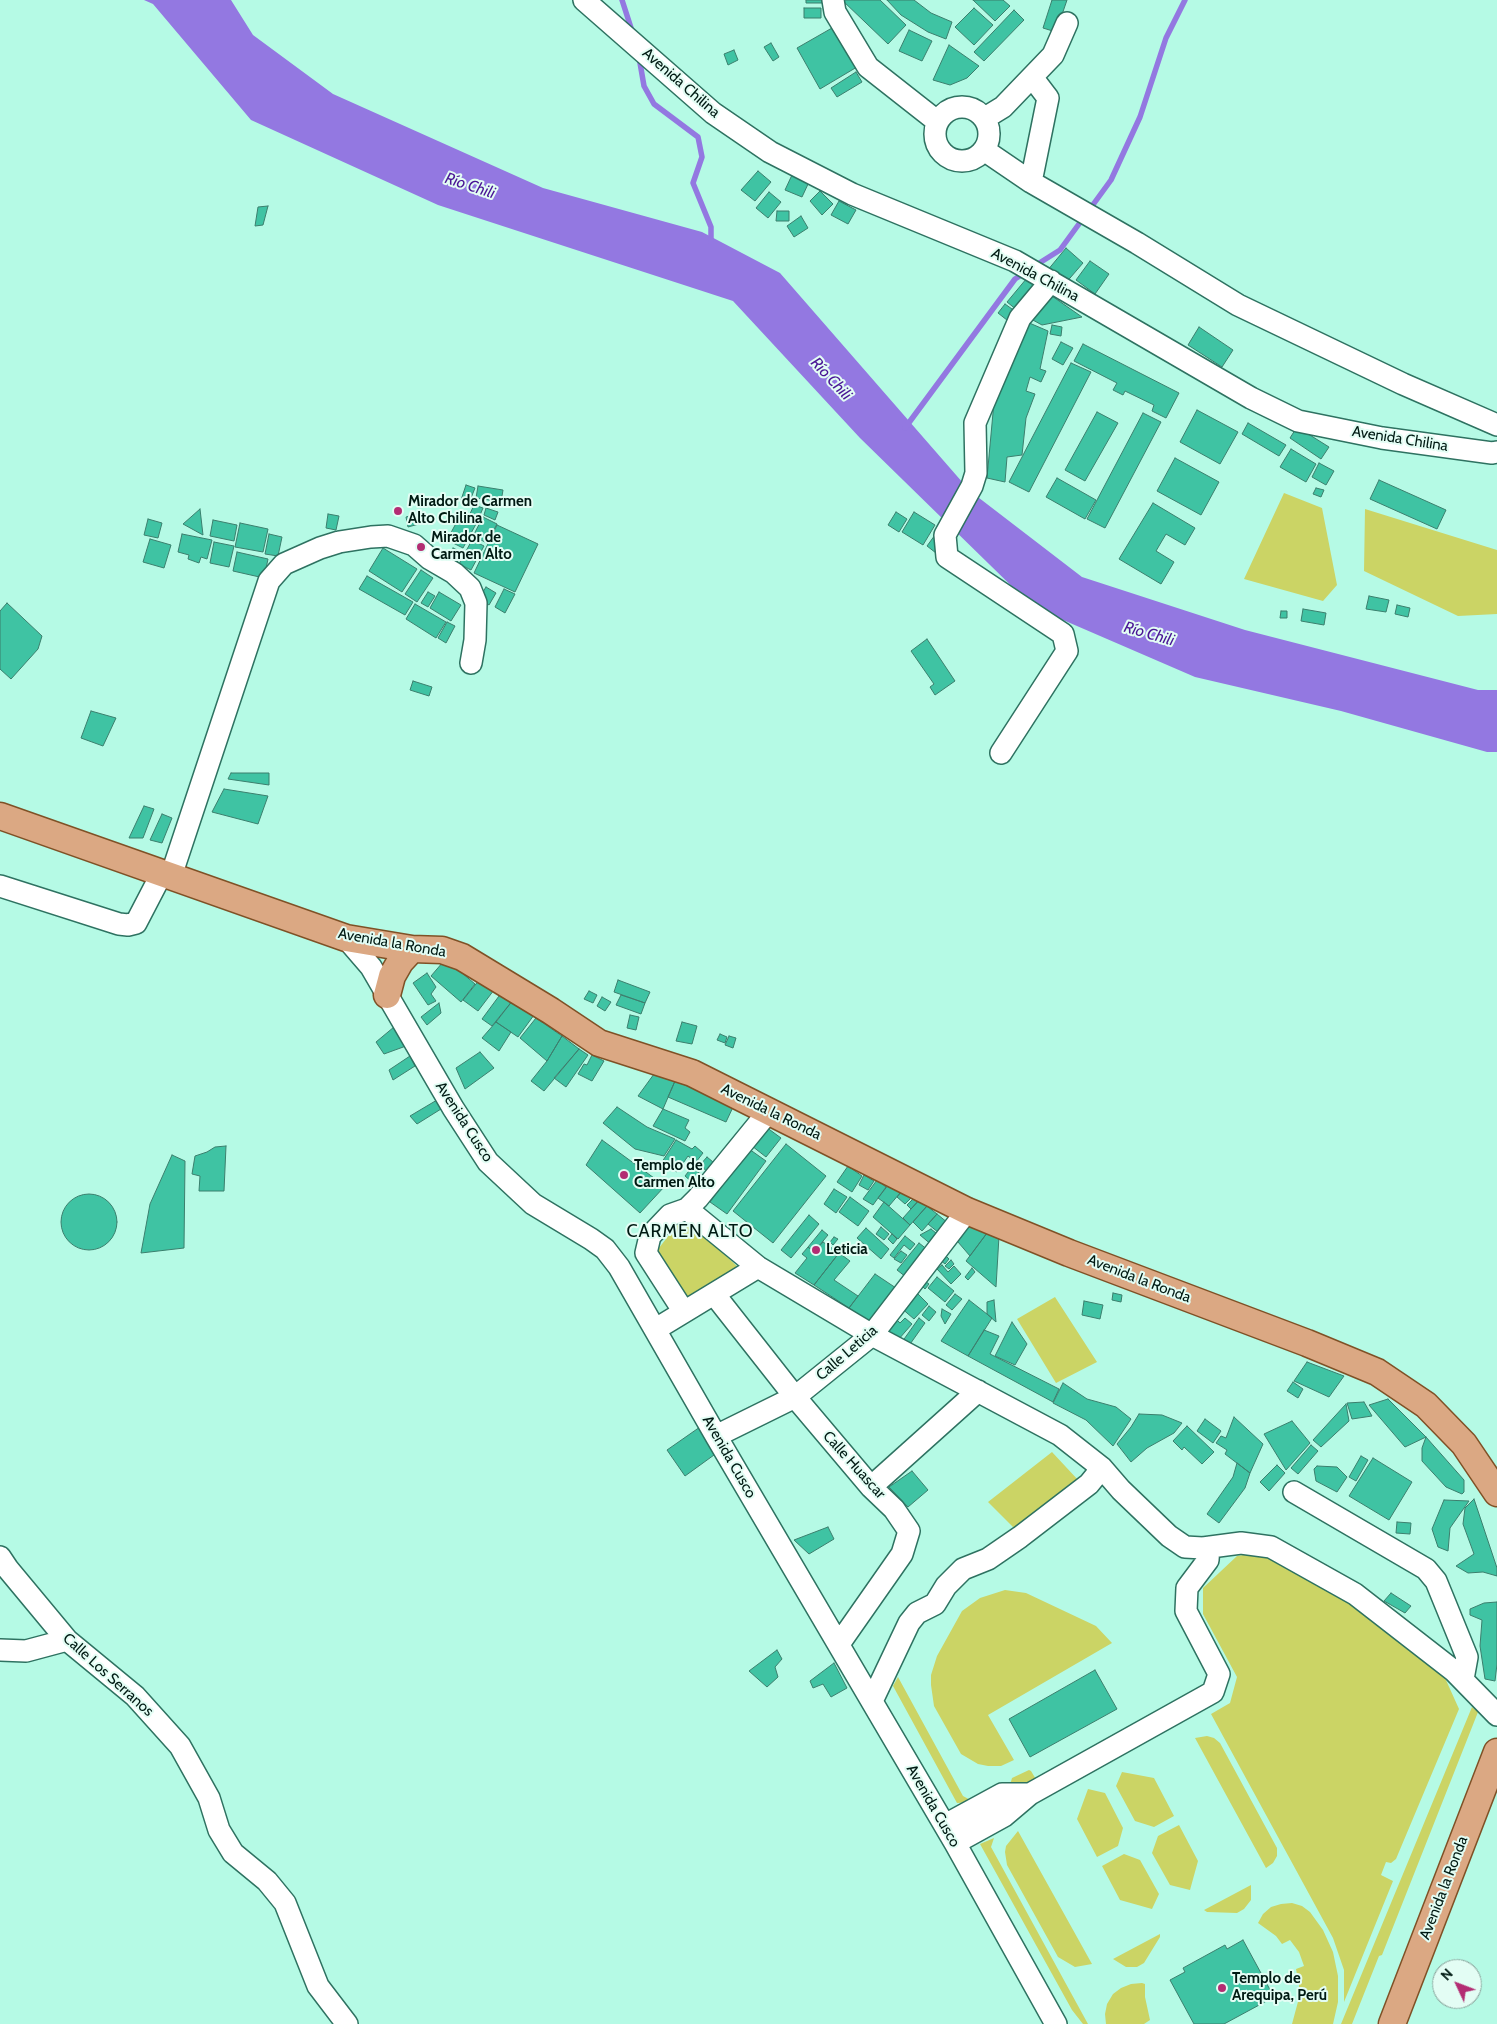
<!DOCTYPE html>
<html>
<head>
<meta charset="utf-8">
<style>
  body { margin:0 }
  #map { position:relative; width:1497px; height:2024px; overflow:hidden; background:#b5fae5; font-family:Cabin,sans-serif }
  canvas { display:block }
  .north { position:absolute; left:1432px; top:1959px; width:50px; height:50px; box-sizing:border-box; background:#e3fdf4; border:1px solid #88a29a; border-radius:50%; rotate:313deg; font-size:14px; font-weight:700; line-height:20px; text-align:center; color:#001a13 }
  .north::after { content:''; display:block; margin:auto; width:18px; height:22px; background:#b32d73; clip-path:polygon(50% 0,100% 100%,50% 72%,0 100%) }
</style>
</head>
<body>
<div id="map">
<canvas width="1497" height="2024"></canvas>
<div class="north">N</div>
</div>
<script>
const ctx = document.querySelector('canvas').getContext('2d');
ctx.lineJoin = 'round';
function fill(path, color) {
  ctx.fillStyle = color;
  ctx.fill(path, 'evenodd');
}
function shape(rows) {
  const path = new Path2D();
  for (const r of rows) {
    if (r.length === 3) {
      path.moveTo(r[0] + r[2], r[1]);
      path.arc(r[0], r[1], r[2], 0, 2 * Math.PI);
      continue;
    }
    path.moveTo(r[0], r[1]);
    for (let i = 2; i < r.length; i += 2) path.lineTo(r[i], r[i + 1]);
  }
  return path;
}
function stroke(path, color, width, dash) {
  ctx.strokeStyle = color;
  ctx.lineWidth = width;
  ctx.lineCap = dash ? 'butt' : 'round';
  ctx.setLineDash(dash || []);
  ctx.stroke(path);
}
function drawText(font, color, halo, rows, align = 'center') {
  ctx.font = font + ' Cabin,sans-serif';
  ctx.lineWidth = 4;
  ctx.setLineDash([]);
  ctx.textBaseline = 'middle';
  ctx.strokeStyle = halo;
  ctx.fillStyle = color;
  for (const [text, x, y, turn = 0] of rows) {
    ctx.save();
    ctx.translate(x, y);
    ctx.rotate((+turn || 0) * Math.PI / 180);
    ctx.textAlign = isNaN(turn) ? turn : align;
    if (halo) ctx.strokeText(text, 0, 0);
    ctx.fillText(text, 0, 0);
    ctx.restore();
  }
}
fill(shape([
  [1284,493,1322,508,1337,585,1323,601,1244,579],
  [1365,509,1497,550,1497,614,1458,616,1364,571],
  [684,1216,740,1269,689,1305,655,1253],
  [1055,1297,1097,1362,1056,1383,1017,1319],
  [1052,1452,1079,1481,1014,1528,988,1502],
  [1249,1554,1268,1557,1346,1598,1441,1669,1459,1709,1396,1859,1391,1863,1386,1862,1381,1875,1393,1881,1344,2002,1344,1970,1333,1938,1211,1714,1230,1703,1237,1677,1203,1614,1203,1588,1237,1556],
  [1005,1590,1026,1593,1096,1626,1112,1643,988,1715,1014,1760,1001,1766,988,1766,978,1764,961,1754,934,1706,931,1685,931,1675,937,1656,962,1611,980,1598],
  [898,1677,963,1796,974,1802,957,1803,893,1686],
  [1472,1707,1478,1712,1382,1955,1379,1956,1352,2024,1341,2024],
  [1207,1736,1214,1738,1220,1743,1277,1848,1277,1856,1273,1863,1266,1868,1195,1738],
  [1029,1770,1031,1771,1037,1781,1024,1785,1010,1785,1012,1778],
  [1122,1772,1154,1778,1174,1816,1154,1827,1135,1821,1116,1786],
  [1088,1789,1105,1793,1123,1828,1118,1846,1097,1857,1077,1819],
  [1179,1825,1198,1861,1190,1890,1170,1885,1152,1853,1158,1836],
  [1018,1831,1092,1964,1075,1967,1058,1957,1007,1865,1005,1852,1006,1846],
  [994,1838,991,1847,1088,2024,1083,2024,1072,2010,980,1844],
  [1124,1854,1140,1860,1159,1894,1152,1909,1120,1900,1102,1866],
  [1251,1885,1251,1900,1244,1909,1237,1913,1207,1912,1204,1910],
  [1292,1903,1302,1906,1310,1912,1323,1930,1333,1952,1338,1976,1338,2002,1333,2024,1292,2024,1299,1998,1299,1985,1296,1969,1304,1966,1299,1952,1290,1940,1282,1944,1276,1936,1258,1923,1263,1914,1271,1907,1281,1904],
  [1160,1934,1160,1937,1144,1963,1137,1967,1126,1967,1113,1959],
  [1142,1983,1145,1984,1145,1997,1150,2020,1144,2024,1106,2024,1105,2014,1107,2004,1113,1994,1121,1988,1131,1984]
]), '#cbd465');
fill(shape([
  [144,0,231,0,253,35,333,94,543,188,702,232,780,273,970,491,1082,577,1245,630,1478,690,1497,690,1497,752,1487,752,1341,711,1195,677,1033,607,860,438,733,301,438,205,251,120,153,4]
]), '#9378e1');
stroke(shape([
  [622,0,633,34],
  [639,57,644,86,654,104,698,137,702,157,693,183,711,227,711,242],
  [1033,267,1060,250,1111,180,1140,117,1166,38,1185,0],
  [905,428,1015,279,1026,272]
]), '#9378e1', 5.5);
const building = shape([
  [806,0,822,0,822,3,806,3,806,0],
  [842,0,880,0,906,25,888,44,842,0],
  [887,0,914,0,931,13,952,22,946,39,928,32,901,15,887,0],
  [973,0,1003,0,1010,6,995,21,973,0],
  [1052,0,1067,0,1056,32,1043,28,1052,0],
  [804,8,821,8,821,18,804,18,804,8],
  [974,8,993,25,974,45,955,27,974,8],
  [1014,10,1024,20,984,61,974,52,1014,10],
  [839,24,862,64,820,89,797,48,839,24],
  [909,30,932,41,922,61,899,51,909,30],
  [771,43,779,57,773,61,764,47,771,43],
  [949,45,979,66,967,78,950,85,933,80,949,45],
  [734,50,738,60,728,65,724,54,734,50],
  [856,72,862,82,837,97,831,88,856,72],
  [758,171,771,182,755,201,741,190,758,171],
  [792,175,809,182,802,197,785,190,792,175],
  [820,191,833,204,822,215,810,201,820,191],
  [769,192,781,202,768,218,756,208,769,192],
  [839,201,856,210,848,224,831,215,839,201],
  [268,206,263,225,255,226,258,207,268,206],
  [777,211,789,211,789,221,776,221,777,211],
  [801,216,808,228,794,237,787,226,801,216],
  [1066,248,1083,263,1064,285,1047,271,1066,248],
  [1090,261,1109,274,1095,294,1076,280,1090,261],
  [1027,278,1037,286,1017,310,1007,302,1027,278],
  [1049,294,1082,317,1042,325,1031,319,1049,294],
  [1005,304,1019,314,1012,324,998,313,1005,304],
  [1027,322,1048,331,1040,369,1046,371,1041,382,1030,377,1026,391,1035,394,1026,418,1022,455,1007,457,1005,482,987,478,994,402,1027,322],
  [1052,325,1062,327,1061,336,1050,334,1052,325],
  [1199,327,1233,350,1222,367,1188,345,1199,327],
  [1061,342,1073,348,1063,365,1052,359,1061,342],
  [1083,344,1179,393,1166,418,1152,411,1154,405,1125,391,1123,395,1113,390,1117,383,1074,361,1083,344],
  [1071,363,1091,372,1029,492,1009,482,1071,363],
  [1197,410,1238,432,1220,464,1180,442,1197,410],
  [1097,412,1118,423,1085,481,1065,470,1097,412],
  [1143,413,1161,422,1105,528,1087,519,1143,413],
  [1248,423,1286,445,1279,456,1242,434,1248,423],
  [1297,427,1329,447,1321,459,1290,438,1297,427],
  [1291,449,1316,464,1306,482,1280,467,1291,449],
  [1175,458,1219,482,1201,515,1157,491,1175,458],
  [1319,463,1334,471,1326,485,1312,477,1319,463],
  [1057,478,1096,500,1085,519,1046,497,1057,478],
  [1379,480,1446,510,1437,529,1370,499,1379,480],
  [466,485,475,488,469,503,461,500,466,485],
  [478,486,503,490,501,502,476,498,478,486],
  [1316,488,1324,490,1321,497,1313,494,1316,488],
  [1153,503,1195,528,1185,545,1166,534,1156,551,1174,562,1161,584,1119,559,1153,503],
  [474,505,483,508,478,520,469,516,474,505],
  [486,508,498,512,495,520,484,515,486,508],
  [200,509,203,535,183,524,200,509],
  [423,512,426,522,408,527,406,517,423,512],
  [896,512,907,519,899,532,888,525,896,512],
  [914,512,935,525,923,545,902,532,914,512],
  [328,514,339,516,336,530,326,528,328,514],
  [460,516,476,524,463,548,447,540,460,516],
  [483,517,497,524,487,543,473,536,483,517],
  [148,519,162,523,158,538,144,535,148,519],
  [213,520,237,525,234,541,210,536,213,520],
  [240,523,268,529,263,552,235,547,240,523],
  [497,525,538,544,515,592,474,573,497,525],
  [182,534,212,540,207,559,201,557,199,563,188,559,189,555,178,552,182,534],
  [269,534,282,537,278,556,265,554,269,534],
  [935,535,944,541,936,553,927,546,935,535],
  [150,539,171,545,164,568,143,562,150,539],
  [472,540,484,546,471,570,459,564,472,540],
  [214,542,234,546,229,567,210,563,214,542],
  [383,548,417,569,402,592,369,571,383,548],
  [453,548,463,553,456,564,447,558,453,548],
  [237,552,268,559,264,578,233,571,237,552],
  [421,570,433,578,417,602,405,594,421,570],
  [367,576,413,602,405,615,359,589,367,576],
  [486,587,496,593,489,605,479,598,486,587],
  [504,589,515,594,505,613,495,607,504,589],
  [428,592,435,596,428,607,421,603,428,592],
  [439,592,461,605,451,621,430,608,439,592],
  [1369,596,1389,600,1386,612,1366,609,1369,596],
  [7,603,42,636,38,649,11,679,0,669,0,611,7,603],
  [415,604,446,622,436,638,406,619,415,604],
  [1397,605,1410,608,1408,617,1395,614,1397,605],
  [1303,609,1326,613,1324,625,1301,621,1303,609],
  [1281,611,1287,611,1287,618,1280,618,1281,611],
  [447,622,455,626,446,643,438,638,447,622],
  [927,639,955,681,935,695,930,687,934,684,911,651,927,639],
  [413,681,432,687,429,696,410,690,413,681],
  [91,711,116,718,103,746,81,738,91,711],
  [231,773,269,773,269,785,228,779,231,773],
  [224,789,268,796,258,824,212,812,224,789],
  [144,806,154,809,143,838,129,838,144,806],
  [162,814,172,818,162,843,150,840,162,814],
  [443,962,455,967,475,984,461,1002,431,976,443,962],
  [427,973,436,987,431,994,436,1001,428,1005,413,983,427,973],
  [480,979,494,990,478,1011,463,1000,480,979],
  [618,980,650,992,645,1003,614,992,618,980],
  [589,991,597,995,593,1003,584,999,589,991],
  [502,992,513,1000,492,1026,482,1019,502,992],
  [621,995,645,1003,641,1014,616,1005,621,995],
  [602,997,611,1002,605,1011,597,1006,602,997],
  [513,1000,534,1015,518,1037,496,1022,513,1000],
  [439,1003,441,1013,427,1025,421,1017,439,1003],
  [630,1015,639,1017,636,1030,627,1028,630,1015],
  [536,1018,562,1036,547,1061,520,1038,536,1018],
  [496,1022,511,1032,499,1051,482,1038,496,1022],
  [682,1022,697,1026,692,1044,676,1041,682,1022],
  [394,1027,406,1046,384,1054,376,1042,394,1027],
  [720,1034,727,1037,725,1043,717,1040,720,1034],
  [562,1036,579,1049,544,1091,531,1081,547,1061,562,1036],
  [729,1036,736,1038,733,1048,725,1045,729,1036],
  [579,1049,588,1055,566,1087,554,1078,579,1049],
  [480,1052,494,1068,465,1089,456,1068,480,1052],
  [592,1055,604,1061,592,1081,578,1074,584,1064,587,1065,592,1055],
  [410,1056,415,1066,393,1080,389,1070,410,1056],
  [654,1074,675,1081,663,1109,638,1096,654,1074],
  [675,1081,734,1105,726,1122,668,1097,675,1081],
  [437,1100,441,1109,417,1124,410,1116,437,1100],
  [617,1107,647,1127,675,1139,664,1156,635,1149,603,1123,617,1107],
  [663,1109,689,1120,685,1128,690,1132,685,1141,653,1126,663,1109],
  [766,1127,781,1138,766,1157,752,1146,766,1127],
  [602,1140,665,1186,640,1213,586,1165,602,1140],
  [676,1140,692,1149,695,1146,703,1153,696,1162,688,1156,677,1172,662,1162,676,1140],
  [786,1144,826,1176,773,1243,733,1211,786,1144],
  [226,1146,224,1191,199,1191,200,1176,192,1174,195,1156,207,1152,215,1147,226,1146],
  [749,1149,766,1161,727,1214,710,1202,749,1149],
  [172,1155,185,1161,184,1248,141,1253,150,1204,172,1155],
  [707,1157,719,1167,712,1176,700,1165,707,1157],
  [848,1166,862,1176,852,1192,837,1182,848,1166],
  [692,1167,709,1181,701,1190,685,1176,692,1167],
  [864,1175,874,1181,868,1190,859,1185,864,1175],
  [877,1180,886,1187,873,1205,863,1199,877,1180],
  [889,1184,900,1193,889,1206,878,1198,889,1184],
  [906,1187,915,1194,905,1204,897,1197,906,1187],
  [834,1189,847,1197,836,1213,824,1204,834,1189],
  [89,1222,28],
  [916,1196,920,1199,911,1209,907,1205,916,1196],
  [850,1197,869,1211,858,1226,839,1212,850,1197],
  [920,1199,927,1206,910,1225,903,1218,920,1199],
  [884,1202,910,1225,898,1239,873,1217,884,1202],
  [927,1206,937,1214,922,1231,913,1222,927,1206],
  [937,1214,948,1223,939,1233,928,1224,937,1214],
  [968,1214,990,1229,970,1256,952,1235,968,1214],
  [809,1215,819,1224,791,1258,781,1250,809,1215],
  [881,1227,889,1234,884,1240,876,1234,881,1227],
  [866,1228,889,1249,881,1259,857,1238,866,1228],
  [931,1229,941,1237,933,1246,920,1235,931,1229],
  [990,1229,999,1236,996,1287,966,1261,990,1229],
  [822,1230,828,1235,814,1252,808,1247,822,1230],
  [892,1234,897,1239,893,1244,888,1239,892,1234],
  [905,1236,915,1244,910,1250,904,1245,894,1258,890,1255,905,1236],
  [834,1237,838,1239,833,1245,830,1242,834,1237],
  [823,1242,839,1253,814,1285,795,1273,807,1258,802,1254,808,1247,814,1252,823,1242],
  [919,1243,928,1250,906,1277,897,1270,919,1243],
  [901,1251,907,1255,901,1263,894,1259,901,1251],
  [839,1253,850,1261,834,1280,858,1296,849,1308,814,1285,839,1253],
  [945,1255,949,1259,945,1264,940,1260,945,1255],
  [951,1260,954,1264,949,1269,945,1266,951,1260],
  [942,1265,948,1272,954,1266,961,1274,951,1284,937,1269,942,1265],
  [972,1268,975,1272,968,1280,965,1277,972,1268],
  [875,1274,899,1290,873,1324,849,1308,875,1274],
  [937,1277,954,1291,945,1302,928,1288,937,1277],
  [925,1281,929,1284,925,1289,921,1285,925,1281],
  [915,1291,928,1304,914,1319,900,1307,915,1291],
  [1113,1293,1122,1295,1121,1302,1112,1300,1113,1293],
  [955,1294,962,1299,952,1310,946,1305,955,1294],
  [969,1300,992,1318,968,1356,941,1341,969,1300],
  [994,1300,996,1322,987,1314,987,1302,994,1300],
  [1084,1301,1103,1305,1100,1319,1082,1315,1084,1301],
  [929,1306,936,1312,929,1321,922,1315,929,1306],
  [942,1309,951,1314,945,1324,941,1316,942,1309],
  [895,1318,900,1323,905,1318,912,1324,898,1340,885,1328,895,1318],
  [919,1318,925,1323,908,1347,902,1342,919,1318],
  [1012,1322,1027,1344,1015,1365,995,1356,1012,1322],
  [984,1330,999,1336,990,1354,1059,1389,1053,1402,968,1356,984,1330],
  [1307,1362,1344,1376,1329,1397,1294,1381,1307,1362],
  [1293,1382,1303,1389,1298,1398,1287,1391,1293,1382],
  [1063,1383,1087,1399,1116,1407,1131,1419,1113,1446,1086,1420,1053,1403,1063,1383],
  [1388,1399,1426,1437,1405,1447,1369,1405,1388,1399],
  [1364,1402,1372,1416,1352,1419,1347,1403,1364,1402],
  [1346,1404,1349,1421,1321,1447,1313,1440,1346,1404],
  [1139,1414,1162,1415,1182,1423,1174,1433,1147,1448,1131,1462,1117,1444,1131,1427,1139,1414],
  [1234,1417,1263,1444,1250,1473,1225,1454,1227,1450,1216,1443,1221,1436,1226,1438,1234,1417],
  [1205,1419,1221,1431,1213,1443,1197,1431,1205,1419],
  [1292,1421,1310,1443,1286,1470,1264,1434,1292,1421],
  [1187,1426,1214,1452,1202,1464,1184,1447,1182,1450,1173,1441,1187,1426],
  [700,1427,714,1455,685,1476,667,1450,700,1427],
  [1426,1437,1464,1480,1464,1492,1462,1494,1446,1487,1422,1461,1422,1448,1426,1437],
  [1311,1445,1318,1451,1298,1474,1291,1468,1311,1445],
  [1361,1456,1368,1460,1356,1481,1349,1477,1361,1456],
  [1373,1458,1412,1482,1389,1520,1349,1496,1373,1458],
  [1237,1463,1250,1473,1245,1488,1219,1523,1207,1514,1233,1477,1237,1463],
  [1277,1465,1285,1473,1269,1491,1260,1482,1277,1465],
  [1317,1466,1337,1467,1347,1477,1337,1492,1316,1481,1314,1469,1317,1466],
  [912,1471,928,1490,908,1507,889,1487,912,1471],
  [1474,1499,1497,1568,1497,1576,1483,1572,1468,1573,1456,1566,1474,1554,1463,1524,1465,1508,1474,1499],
  [1444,1500,1469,1501,1450,1528,1448,1551,1438,1547,1432,1529,1444,1500],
  [1397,1522,1411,1523,1410,1534,1396,1533,1397,1522],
  [828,1527,834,1539,809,1554,794,1540,828,1527],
  [1391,1593,1411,1606,1405,1613,1384,1601,1391,1593],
  [1497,1602,1497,1664,1495,1681,1485,1679,1480,1646,1482,1620,1470,1615,1470,1609,1484,1603,1497,1602],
  [777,1650,782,1659,775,1667,778,1677,767,1687,749,1671,777,1650],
  [834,1663,847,1688,831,1697,823,1684,813,1688,810,1681,834,1663],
  [1095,1670,1117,1709,1030,1757,1009,1719,1095,1670],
  [1243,1940,1274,1997,1224,2024,1194,2024,1170,1980,1185,1972,1183,1968,1225,1945,1227,1949,1243,1940]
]);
fill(building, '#3fc3a3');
stroke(building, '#3b7f6d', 1);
const minor = shape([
  [584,0,713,113,770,152,852,194,1015,261,1251,398,1298,421,1382,438,1492,453,1497,452],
  [833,0,835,12,868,67,938,122],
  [962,134,27],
  [985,118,1003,107,1053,55,1067,23],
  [984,150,1031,182,1137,243,1238,305,1403,384,1497,425],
  [1031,182,1048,98,1032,77],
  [1001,753,1067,651,1063,634,947,557,945,535,972,486,976,473,975,423,1020,318,1051,281],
  [171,876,269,581,284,564,320,548,339,542,371,537,388,536,414,545,430,559,454,573,470,588,476,603,475,640,471,663],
  [0,886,119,924,128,925,136,923,162,873],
  [346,938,371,967,453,1108,488,1162,533,1204,591,1239,605,1249,619,1267,716,1436,955,1843,1056,2024],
  [687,1209,698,1198,769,1111],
  [714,1294,795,1397,871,1487,894,1509,909,1531,902,1554,839,1644],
  [684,1312,646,1253,650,1236,670,1215,687,1209,758,1267,872,1335,1060,1435,1102,1468,1121,1490,1169,1536,1185,1547,1203,1548,1241,1543,1271,1547,1355,1594,1454,1671,1497,1715],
  [656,1329,758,1267],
  [716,1436,795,1397,872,1335,967,1211],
  [871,1487,978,1391],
  [1294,1492,1426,1569,1436,1581,1467,1657,1463,1679],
  [0,1557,8,1569,67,1640,135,1696,180,1746,209,1798,219,1830,233,1853,267,1881,285,1903,318,1986,347,2024],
  [0,1650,26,1651,67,1640],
  [872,1701,909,1623,917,1613,935,1604,946,1586,963,1569,988,1559,1020,1537,1089,1484,1102,1468],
  [945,1825,1002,1794,1030,1794],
  [955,1843,1004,1816,1030,1794,1213,1692,1219,1674,1186,1611,1187,1588,1208,1560,1209,1547]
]);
const major = shape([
  [0,816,346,938,412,949,442,950,462,957,551,1011,599,1043,692,1073,967,1211,1069,1253,1307,1343,1377,1372,1426,1405,1464,1444,1497,1493],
  [387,995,392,976,400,962,412,949],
  [1392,2024,1497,1752]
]);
stroke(minor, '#2e7261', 24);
stroke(major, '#7f5126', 29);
stroke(minor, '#fff', 21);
stroke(major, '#dba883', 26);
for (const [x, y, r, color] of [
  [398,511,5,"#b32d73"],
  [421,547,5,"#b32d73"],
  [624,1175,5,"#b32d73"],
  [816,1250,5,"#b32d73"],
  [1222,1988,5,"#b32d73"]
]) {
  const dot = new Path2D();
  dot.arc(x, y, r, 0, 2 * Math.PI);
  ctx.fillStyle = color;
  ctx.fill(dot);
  stroke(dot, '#e3fdf4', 2);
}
drawText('15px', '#001a13', '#e3fdf4', [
  ["Avenida Chilina",681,83,41],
  ["Avenida Chilina",1035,275,28],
  ["Avenida Chilina",1400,439,9],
  ["Avenida la Ronda",392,943,10],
  ["Avenida la Ronda",771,1112,26],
  ["Avenida Cusco",464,1122,57],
  ["Avenida la Ronda",1139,1279,21],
  ["Calle Leticia",847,1353,-41],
  ["Avenida Cusco",729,1457,60],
  ["Calle Huascar",854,1465,48],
  ["Calle Los Serranos",108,1675,42],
  ["Avenida Cusco",933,1806,60],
  ["Avenida la Ronda",1444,1888,-69]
]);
drawText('bold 15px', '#001a13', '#e3fdf4', [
  ["Mirador de Carmen",408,502],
  ["Alto Chilina",408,519],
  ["Mirador de",431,538],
  ["Carmen Alto",431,555],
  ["Templo de",634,1166],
  ["Carmen Alto",634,1183],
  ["Leticia",826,1250],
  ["Templo de",1232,1979],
  ["Arequipa, Perú",1232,1996]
], 'left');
drawText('italic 16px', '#4a1695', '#e3fdf4', [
  ["Río Chili",470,186,18],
  ["Río Chili",831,379,47],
  ["Río Chili",1149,634,16]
]);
ctx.letterSpacing = '1px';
drawText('18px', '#001a13', '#e3fdf4', [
  ["CARMEN ALTO",690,1232]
]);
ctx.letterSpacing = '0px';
</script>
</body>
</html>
